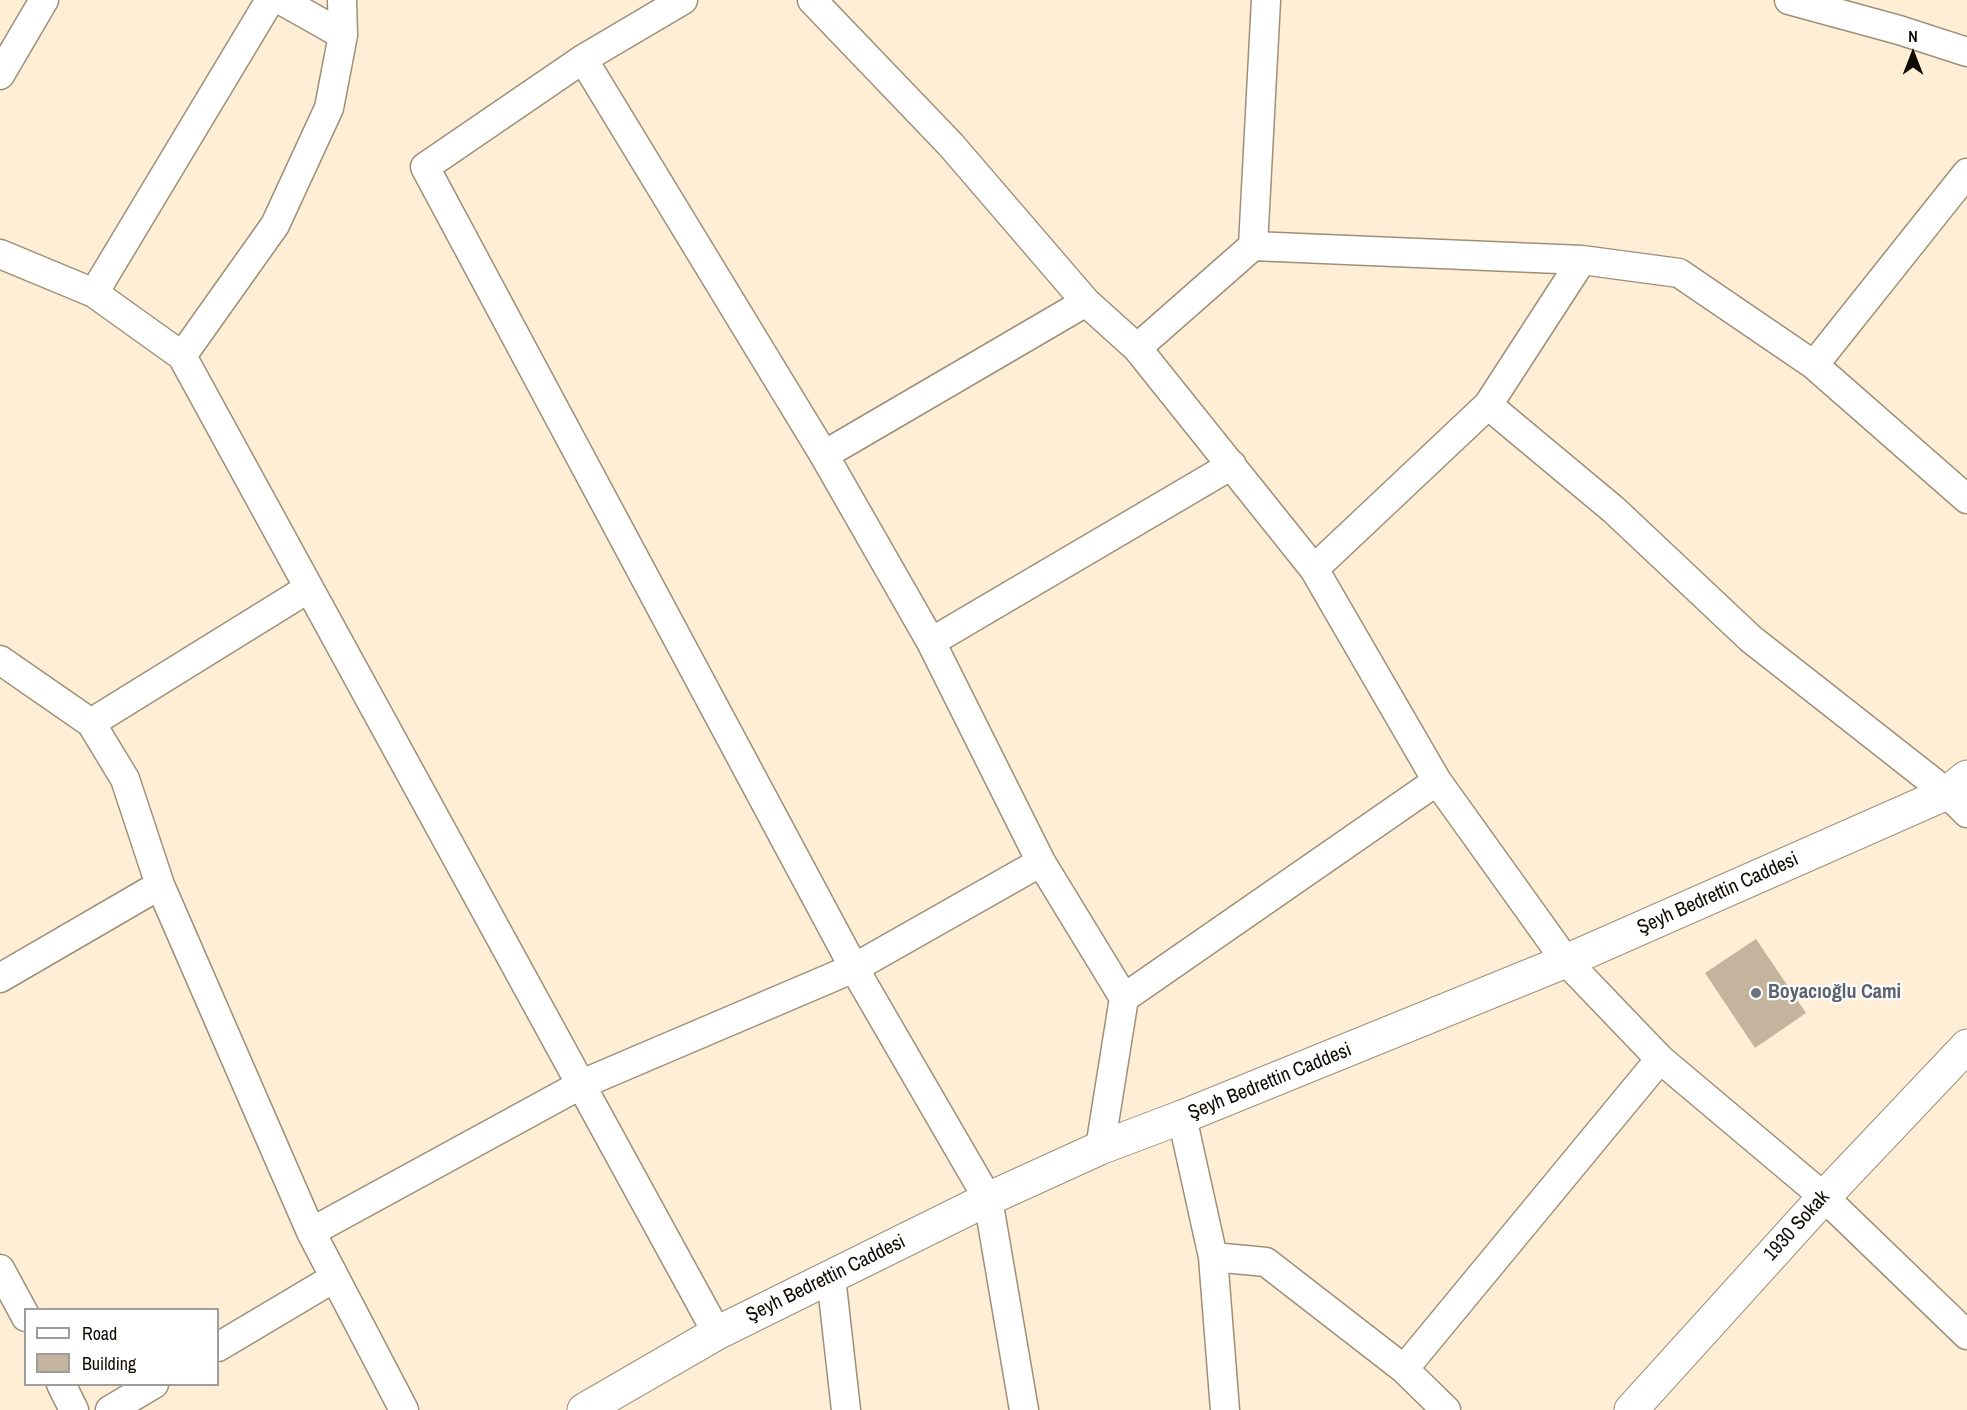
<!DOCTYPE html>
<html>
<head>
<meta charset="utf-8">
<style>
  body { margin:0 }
  #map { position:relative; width:1967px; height:1410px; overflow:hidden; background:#ffeed6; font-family:"Archivo Narrow",sans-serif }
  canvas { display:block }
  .legend { position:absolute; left:24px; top:1308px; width:195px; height:78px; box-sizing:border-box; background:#fff; border:2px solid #9f9d9b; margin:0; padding:8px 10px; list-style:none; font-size:18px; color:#100b04 }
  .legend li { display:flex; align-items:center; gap:12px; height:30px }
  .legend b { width:30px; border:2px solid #9f9d9b }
  .north { position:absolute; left:1883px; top:24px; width:60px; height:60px; -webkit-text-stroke:4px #fff; paint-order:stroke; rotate:0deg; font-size:16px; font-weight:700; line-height:24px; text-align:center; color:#100b04 }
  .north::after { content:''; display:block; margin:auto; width:21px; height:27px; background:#100b04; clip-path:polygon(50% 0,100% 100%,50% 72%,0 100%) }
</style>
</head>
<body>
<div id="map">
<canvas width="1967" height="1410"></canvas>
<ul class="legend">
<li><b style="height:8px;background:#fff"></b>Road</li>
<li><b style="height:16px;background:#c4b49d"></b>Building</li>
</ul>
<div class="north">N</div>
</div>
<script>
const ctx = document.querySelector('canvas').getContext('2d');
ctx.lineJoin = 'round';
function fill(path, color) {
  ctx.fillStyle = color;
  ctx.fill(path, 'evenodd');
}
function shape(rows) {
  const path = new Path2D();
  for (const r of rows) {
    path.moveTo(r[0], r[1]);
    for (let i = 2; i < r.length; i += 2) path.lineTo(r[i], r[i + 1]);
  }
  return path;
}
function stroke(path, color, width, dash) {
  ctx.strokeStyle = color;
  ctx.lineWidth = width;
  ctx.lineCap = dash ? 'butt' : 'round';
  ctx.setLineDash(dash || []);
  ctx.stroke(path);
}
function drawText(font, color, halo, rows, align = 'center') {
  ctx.font = font + ' "Archivo Narrow",sans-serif';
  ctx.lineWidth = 4.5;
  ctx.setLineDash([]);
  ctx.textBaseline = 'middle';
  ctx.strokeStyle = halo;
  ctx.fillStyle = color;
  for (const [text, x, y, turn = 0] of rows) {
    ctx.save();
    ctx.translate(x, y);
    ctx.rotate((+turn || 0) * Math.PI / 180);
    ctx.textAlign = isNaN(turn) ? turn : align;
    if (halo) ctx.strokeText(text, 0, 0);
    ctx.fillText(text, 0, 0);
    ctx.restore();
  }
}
fill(shape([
  [1756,939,1806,1013,1755,1048,1705,973]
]), '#c4b49d');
const street = shape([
  [281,0,343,35],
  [683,0,583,59,425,167,854,968,988,1199,1024,1410],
  [812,0,951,145,1086,302,1137,348,1314,569,1437,781,1566,961,1660,1059,1824,1197,1967,1335],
  [1789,0,1899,30,1967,52],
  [583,59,824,455,931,642,1041,862,1124,998,1100,1148],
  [0,75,44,0],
  [1253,246,1266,0],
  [0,254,94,293,182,356,717,1333],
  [94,293,270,0],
  [1137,348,1253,246,1582,260,1679,273,1814,365,1967,499],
  [182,356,275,225,329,108,343,35,342,0],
  [1814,365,1967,173],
  [1488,405,1614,510,1751,639,1947,793,1967,813],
  [824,455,1086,302],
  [1314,569,1488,405,1582,260],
  [931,642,1232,465],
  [0,660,91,723,125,779,160,885,311,1232,404,1410],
  [91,723,309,588],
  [0,978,160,885],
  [1124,998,1437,781],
  [1182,1117,1213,1257,1225,1410],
  [311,1232,582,1084,854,968,1041,862],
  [1213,1257,1266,1262,1404,1369,1446,1410],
  [0,1269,26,1317],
  [831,1277,846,1410],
  [218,1347,334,1278],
  [1404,1369,1660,1059],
  [61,1384,74,1410],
  [110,1410,154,1384]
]);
const secondary = shape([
  [584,1410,717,1333,988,1199,1100,1148,1182,1117,1566,961,1947,793,1967,777],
  [1631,1410,1824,1197,1967,1046]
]);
stroke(street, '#9e8f79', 31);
stroke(secondary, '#9e8f79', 35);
stroke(street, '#fff', 28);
stroke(secondary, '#fff', 33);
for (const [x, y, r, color] of [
  [1756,993,6,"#6b7280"]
]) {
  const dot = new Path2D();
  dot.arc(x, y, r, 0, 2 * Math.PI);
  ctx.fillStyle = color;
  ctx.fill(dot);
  stroke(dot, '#fff', 2);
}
drawText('20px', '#100b04', '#fff', [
  ["Şeyh Bedrettin Caddesi",1718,894,-24],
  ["Şeyh Bedrettin Caddesi",1270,1082,-22],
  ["1930 Sokak",1797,1226,-48],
  ["Şeyh Bedrettin Caddesi",826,1279,-26]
]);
drawText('bold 20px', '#5b616d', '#fff', [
  ["Boyacıoğlu Cami",1768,993]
], 'left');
</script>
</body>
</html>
